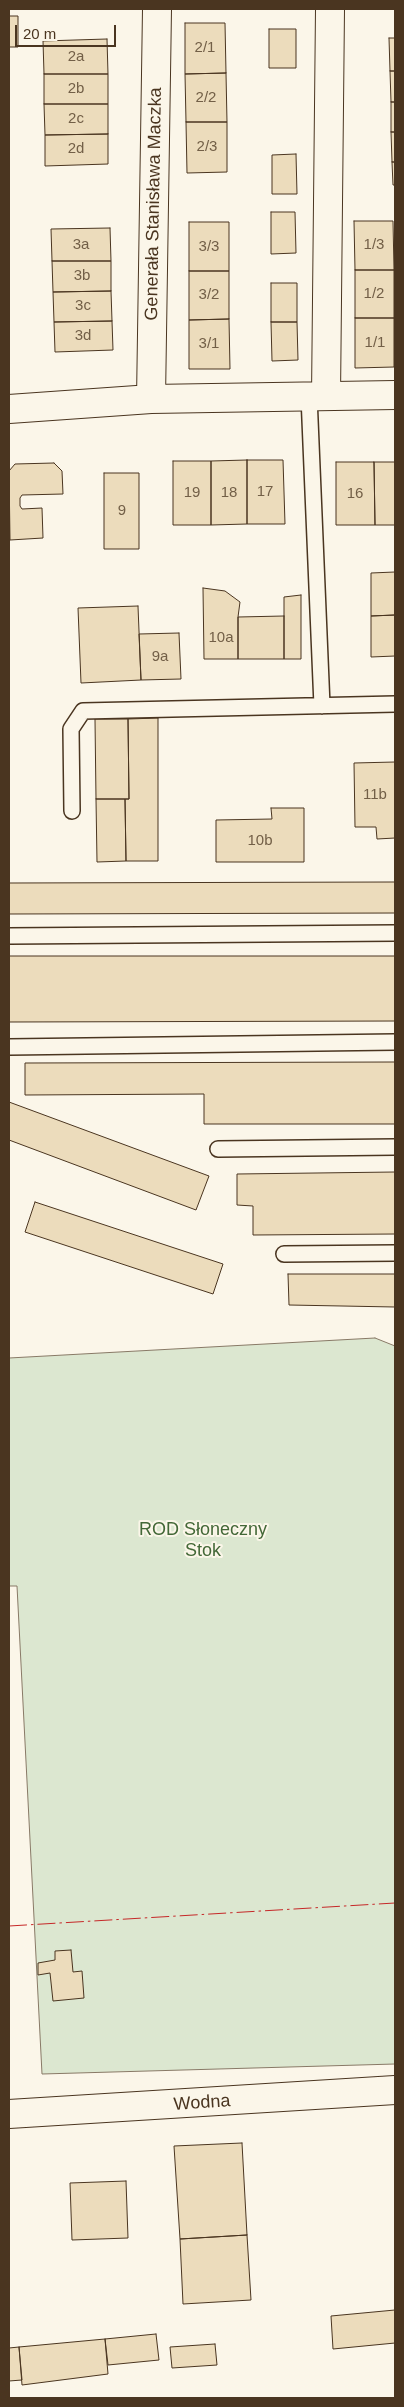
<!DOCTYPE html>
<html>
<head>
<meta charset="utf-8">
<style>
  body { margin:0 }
  #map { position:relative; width:404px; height:2407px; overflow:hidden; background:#fbf6e9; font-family:Arial,sans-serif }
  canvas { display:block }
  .frame { position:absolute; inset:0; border:10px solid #4a3520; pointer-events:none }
  .scale { position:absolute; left:15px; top:25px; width:101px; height:22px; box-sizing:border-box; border:2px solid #4a3520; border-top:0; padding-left:6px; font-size:15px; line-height:18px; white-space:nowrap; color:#4a3520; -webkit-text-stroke:4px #fbf6e9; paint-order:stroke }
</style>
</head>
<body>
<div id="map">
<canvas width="404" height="2407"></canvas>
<div class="frame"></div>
<div class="scale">20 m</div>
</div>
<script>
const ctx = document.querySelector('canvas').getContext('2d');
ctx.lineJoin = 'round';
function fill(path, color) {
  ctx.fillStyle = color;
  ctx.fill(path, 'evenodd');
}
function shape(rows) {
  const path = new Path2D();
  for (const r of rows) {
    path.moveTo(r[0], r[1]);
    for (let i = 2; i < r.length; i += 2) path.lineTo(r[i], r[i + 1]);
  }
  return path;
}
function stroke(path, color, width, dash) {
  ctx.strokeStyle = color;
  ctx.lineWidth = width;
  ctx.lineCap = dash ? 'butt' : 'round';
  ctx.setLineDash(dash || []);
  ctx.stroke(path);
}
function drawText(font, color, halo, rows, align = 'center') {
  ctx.font = font + ' Arial,sans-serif';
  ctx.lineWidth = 4;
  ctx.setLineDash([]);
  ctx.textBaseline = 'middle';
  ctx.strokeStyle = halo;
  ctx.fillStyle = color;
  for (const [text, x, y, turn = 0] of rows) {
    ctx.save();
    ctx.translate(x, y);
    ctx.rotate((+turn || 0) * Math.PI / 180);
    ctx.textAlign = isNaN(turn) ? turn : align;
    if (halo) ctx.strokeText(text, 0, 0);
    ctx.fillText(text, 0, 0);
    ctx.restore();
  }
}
const green = shape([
  [375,1338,395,1346,395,2064,42,2074,17,1586,9,1586,9,1358,375,1338]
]);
fill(green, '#dce7d0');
stroke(green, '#887966', 1);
const building = shape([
  [9,16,18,16,18,47,9,47,9,16],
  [185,23,225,23,226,73,185,74,185,23],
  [269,29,296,29,296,68,269,68,269,29],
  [389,38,395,38,395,71,390,71,389,38],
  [107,39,108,74,44,74,43,41,107,39],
  [390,71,395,71,395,102,391,102,390,71],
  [226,73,227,122,186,122,185,74,226,73],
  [44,74,108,74,108,104,44,104,44,74],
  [391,102,395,102,395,132,391,132,391,102],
  [44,104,108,104,108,134,45,135,44,104],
  [186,122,227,122,227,172,187,173,186,122],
  [391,132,395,132,395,162,392,162,391,132],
  [108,134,108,164,45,166,45,135,108,134],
  [296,154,297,194,272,194,272,155,296,154],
  [392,162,395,162,395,185,393,185,392,162],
  [271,212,295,212,296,253,271,254,271,212],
  [354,221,393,221,394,270,355,270,354,221],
  [189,222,229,222,229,271,189,271,189,222],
  [110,228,111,261,52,261,51,229,110,228],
  [52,261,111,261,111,291,53,292,52,261],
  [355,270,394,270,394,318,355,318,355,270],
  [189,271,229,271,229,319,189,320,189,271],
  [271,283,297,283,297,322,271,322,271,283],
  [111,291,112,321,54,322,53,292,111,291],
  [355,318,394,318,394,367,355,368,355,318],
  [229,319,230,369,189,369,189,320,229,319],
  [112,321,113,350,55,352,54,322,112,321],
  [271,322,297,322,298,360,272,361,271,322],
  [247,460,283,460,285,524,247,524,247,460],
  [247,460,247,524,211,525,211,461,247,460],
  [173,461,211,461,211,525,173,525,173,461],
  [336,462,374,462,375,525,336,525,336,462],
  [374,462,395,462,395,525,375,525,374,462],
  [54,463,62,471,63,494,22,495,20,498,20,506,22,509,42,508,43,538,10,540,9,471,15,464,54,463],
  [104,473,139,473,139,549,104,549,104,473],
  [395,572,395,615,371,616,371,573,395,572],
  [203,588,225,591,240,602,238,617,238,659,204,659,203,588],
  [301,595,301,659,284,659,284,597,301,595],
  [138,606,141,680,81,683,78,608,138,606],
  [395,615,395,656,371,657,371,616,395,615],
  [284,616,284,659,238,659,238,617,284,616],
  [179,633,181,679,141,680,139,634,179,633],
  [158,718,158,861,126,861,125,799,129,799,128,719,158,718],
  [95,719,128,719,129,799,96,799,95,719],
  [395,762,395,838,377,839,376,827,355,827,354,763,395,762],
  [96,799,125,799,126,861,97,862,96,799],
  [271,808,304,808,304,862,216,862,216,820,272,819,271,808],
  [395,882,395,913,9,914,9,883,395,882],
  [9,956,395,956,395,1021,9,1022,9,956],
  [395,1062,395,1124,204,1124,204,1094,25,1095,25,1063,395,1062],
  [9,1102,209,1176,196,1210,9,1140,9,1102],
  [395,1172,395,1234,253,1235,253,1206,237,1205,237,1174,395,1172],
  [35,1202,223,1264,213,1294,25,1232,35,1202],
  [288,1274,395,1274,395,1307,289,1305,288,1274],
  [71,1950,73,1972,82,1971,84,1998,53,2001,50,1973,38,1975,38,1963,55,1960,55,1951,71,1950],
  [242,2143,247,2235,180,2239,174,2146,242,2143],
  [126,2181,128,2238,72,2240,70,2183,126,2181],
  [247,2235,251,2300,183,2304,180,2239,247,2235],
  [395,2310,395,2343,333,2349,331,2316,395,2310],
  [156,2334,159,2360,108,2365,105,2339,156,2334],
  [105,2339,108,2374,22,2385,19,2347,105,2339],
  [215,2344,217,2365,172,2368,170,2347,215,2344],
  [19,2347,22,2380,9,2381,9,2348,19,2347]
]);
fill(building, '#ecdcbc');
stroke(building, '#4a3520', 1);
const service = shape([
  [309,396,322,706],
  [72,811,71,729,83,711,395,704],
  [9,936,395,933],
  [9,1047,395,1042],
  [218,1149,395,1147],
  [284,1254,395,1253]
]);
const minor = shape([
  [326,396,330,9],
  [151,399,157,9],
  [9,409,151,399,395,395],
  [9,2114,395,2090]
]);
stroke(service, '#4a3520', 18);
stroke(minor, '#4a3520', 30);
stroke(service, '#fbf6e9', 15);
stroke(minor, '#fbf6e9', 28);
stroke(shape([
  [9,1926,395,1903]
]), '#c62828', 1, [18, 4, 2.5, 4]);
drawText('15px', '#725f47', null, [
  ["2/1",205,48],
  ["2a",76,57],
  ["2b",76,89],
  ["2/2",206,98],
  ["2c",76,119],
  ["2/3",207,147],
  ["2d",76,149],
  ["3a",81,245],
  ["1/3",374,245],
  ["3/3",209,247],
  ["3b",82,276],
  ["1/2",374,294],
  ["3/2",209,295],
  ["3c",83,306],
  ["3d",83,336],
  ["1/1",375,343],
  ["3/1",209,344],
  ["17",265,492],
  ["19",192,493],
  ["18",229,493],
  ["16",355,494],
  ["9",122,511],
  ["10a",221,638],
  ["9a",160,657],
  ["11b",375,795],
  ["10b",260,841]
]);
drawText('18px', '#4a3520', '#fbf6e9', [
  ["Generała Stanisława Maczka",154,204,-89],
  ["Wodna",202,2103,-4]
]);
drawText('18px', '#436837', '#fbf6e9', [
  ["ROD Słoneczny",203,1530],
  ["Stok",203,1551]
]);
</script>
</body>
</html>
